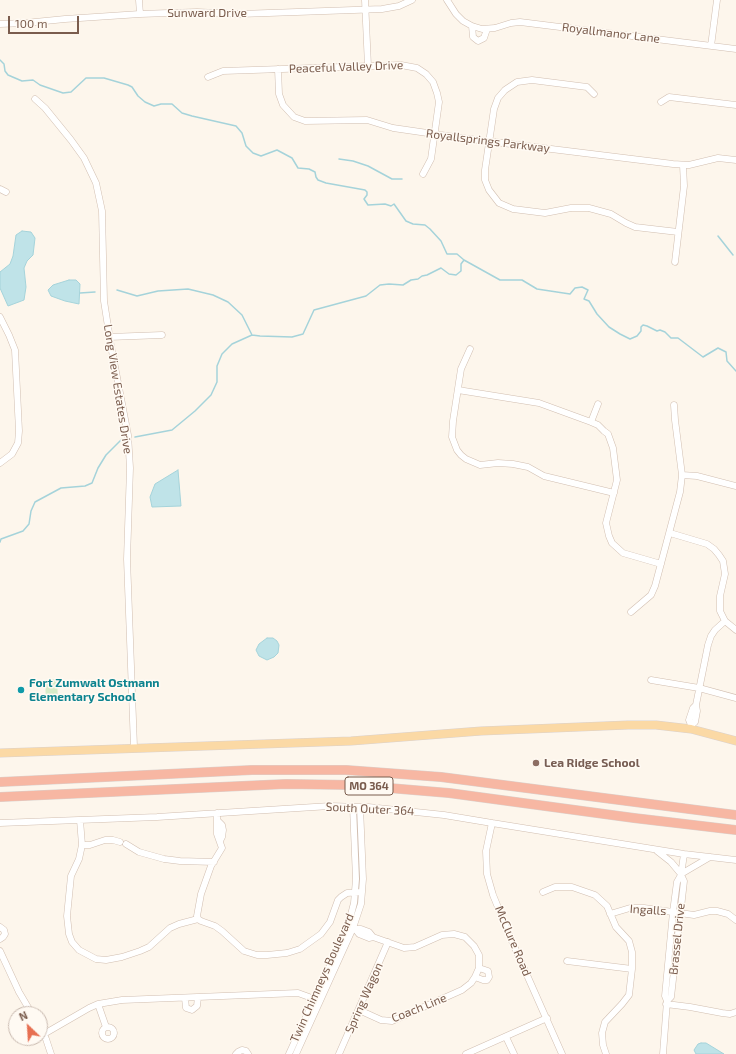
<!DOCTYPE html>
<html>
<head>
<meta charset="utf-8">
<style>
  body { margin:0 }
  #map { position:relative; width:736px; height:1054px; overflow:hidden; background:#fdf6ec; font-family:"Exo 2",sans-serif }
  canvas { display:block }
  .north { position:absolute; left:8px; top:1006px; width:40px; height:40px; box-sizing:border-box; background:#fffaf3; border:1px solid #cabbb1; border-radius:50%; rotate:335deg; font-size:11px; font-weight:700; line-height:16px; text-align:center; color:#7a5c4d }
  .north::after { content:''; display:block; margin:auto; width:14px; height:18px; background:#e76f51; clip-path:polygon(50% 0,100% 100%,50% 72%,0 100%) }
  .scale { position:absolute; left:8px; top:16px; width:71px; height:18px; box-sizing:border-box; border:2px solid #7a5c4d; border-top:0; padding-left:5px; font-size:12px; line-height:14px; white-space:nowrap; color:#7a5c4d; -webkit-text-stroke:3px #fffaf3; paint-order:stroke }
</style>
</head>
<body>
<div id="map">
<canvas width="736" height="1054"></canvas>
<div class="north">N</div>
<div class="scale">100 m</div>
</div>
<script>
const ctx = document.querySelector('canvas').getContext('2d');
ctx.lineJoin = 'round';
function fill(path, color) {
  ctx.fillStyle = color;
  ctx.fill(path, 'evenodd');
}
function shape(rows) {
  const path = new Path2D();
  for (const r of rows) {
    if (r.length === 3) {
      path.moveTo(r[0] + r[2], r[1]);
      path.arc(r[0], r[1], r[2], 0, 2 * Math.PI);
      continue;
    }
    path.moveTo(r[0], r[1]);
    for (let i = 2; i < r.length; i += 2) path.lineTo(r[i], r[i + 1]);
  }
  return path;
}
function stroke(path, color, width, dash) {
  ctx.strokeStyle = color;
  ctx.lineWidth = width;
  ctx.lineCap = dash ? 'butt' : 'round';
  ctx.setLineDash(dash || []);
  ctx.stroke(path);
}
function drawText(font, color, halo, rows, align = 'center') {
  ctx.font = font + ' "Exo 2",sans-serif';
  ctx.lineWidth = 3;
  ctx.setLineDash([]);
  ctx.textBaseline = 'middle';
  ctx.strokeStyle = halo;
  ctx.fillStyle = color;
  for (const [text, x, y, turn = 0] of rows) {
    ctx.save();
    ctx.translate(x, y);
    ctx.rotate((+turn || 0) * Math.PI / 180);
    ctx.textAlign = isNaN(turn) ? turn : align;
    if (halo) ctx.strokeText(text, 0, 0);
    ctx.fillText(text, 0, 0);
    ctx.restore();
  }
}
fill(shape([
  [57,679,58,701,46,701,45,680]
]), '#d8ecc9');
const water = shape([
  [22,231,31,232,35,238,33,255,27,261,24,268,26,287,24,300,8,306,0,288,0,272,10,264,13,256,16,235,22,231],
  [69,280,76,280,80,284,79,304,65,301,51,296,48,290,53,285,69,280],
  [178,470,181,506,152,507,150,497,155,484,178,470],
  [267,638,273,638,277,641,279,645,278,653,274,657,267,660,259,656,256,650,259,644,267,638],
  [701,1043,706,1043,724,1054,696,1054,694,1050,698,1044,701,1043]
]);
fill(water, '#bfe3e8');
stroke(water, '#a5d3da', 1);
stroke(shape([
  [0,60,4,64,5,71,8,75,22,81,33,80,40,85,63,93,71,92,86,78,104,78,128,85,132,87,138,96,145,102,154,106,161,104,172,104,182,113,192,116,236,126,242,133,246,146,253,153,261,156,277,150,292,158,298,168,309,169,315,172,316,177,318,180,326,183,365,190,367,192,367,195,364,199,368,205,385,204,391,206,394,204,406,221,413,224,425,225,430,229,441,241,447,254,457,254,464,260,500,280,522,280,537,289,570,294,575,288,582,287,588,290,584,299,589,301,597,314,609,327,620,334,630,339,637,336,641,331,641,327,643,325,647,326,657,331,660,330,665,332,671,338,678,338,703,357,718,348,726,352,727,361,736,371],
  [339,159,353,161,368,166,392,179,402,179],
  [718,236,733,255],
  [117,290,137,296,158,291,188,289,213,295,228,302,242,315,252,335],
  [80,293,95,292],
  [135,437,172,430,195,411,211,395,217,382,217,366,222,354,232,344,252,335,260,336,292,337,303,334,314,310,366,296,380,285,389,284,403,285,411,280,418,279,422,276,427,275,441,268,449,274,456,275,461,271,461,264,464,260],
  [0,542,1,539,23,531,29,524,31,511,35,502,61,488,85,486,92,483,98,468,106,455,122,439]
]), '#a5d3da', 1.5);
const minor = shape([
  [139,0,140,14],
  [365,0,368,66],
  [447,0,456,14,463,21,472,26,482,29,495,28,511,23,520,22,736,49],
  [0,24,25,23,65,19,140,14,197,12,240,14,382,9,399,6,412,0],
  [472,26,473,37,478,41,484,38,487,29],
  [711,46,717,0],
  [278,69,279,94,283,105,294,117,305,121,367,120,393,128,462,138,673,164,689,165,718,158,736,160],
  [208,77,223,71,401,65,417,68,426,74,433,82,437,93,439,102,431,159,423,174],
  [594,94,587,87,532,80,517,82,505,90,498,98,494,109,485,170,485,180,489,190,499,203,513,209,545,213,571,208,589,208,611,214,626,223,635,227,678,232],
  [35,99,45,108,71,140,84,158,96,183,102,211,104,301,111,346,128,435,130,468,127,559,134,747],
  [661,102,669,97,736,105],
  [0,189,6,192],
  [675,262,684,186,683,165],
  [0,317,9,335,15,350,19,431,18,443,12,454,0,463],
  [109,337,162,335],
  [470,349,461,369,453,421,452,437,457,450,461,455,466,459,480,465,498,463,513,464,528,467,544,476,614,493],
  [458,390,539,403,591,422,598,425,604,431,608,434,613,448,617,480,606,523,609,536,612,543,623,553,661,564],
  [591,422,598,404],
  [682,475,697,476,736,486],
  [670,533,707,544,714,549,719,555,723,561,725,574,720,596,720,611,725,621,736,630],
  [631,612,651,595,655,586,680,492,682,475,675,420,674,405],
  [651,680,699,688,736,698],
  [691,725,689,720,693,708,696,705],
  [691,729,691,725,695,722,697,711,696,705,708,645,711,636,715,630,725,621],
  [217,813,217,834,222,848,211,866,201,894,197,916,198,919,201,921,215,926,222,931,244,951,257,955,267,955,287,953,300,949,321,934,330,922,338,900,341,897,347,893,362,892],
  [80,820,82,845,79,859,71,876,67,916,69,934,72,942,79,950,96,959,106,960,122,957,140,951,149,947,170,928,179,924,198,919],
  [218,821,222,825,223,830,222,837,220,841],
  [0,823,157,817,330,806,360,807,368,807,444,815,492,823,684,854,736,860],
  [492,823,486,851,487,874,493,895,511,939,562,1054],
  [126,844,139,852,164,859,180,861,214,862],
  [82,845,90,845,105,840,113,840,120,842],
  [657,851,671,862,681,874,710,857],
  [543,892,555,887,572,887,595,895,607,906,616,927,629,941,632,952,632,969,629,995,622,1004,605,1022,602,1033,603,1045,606,1054],
  [610,914,630,908,644,908,694,915,710,911,717,911,728,914,736,920],
  [348,926,355,929,361,929,369,932,373,937,404,948,415,947,442,935,454,934,465,937,474,946,479,955,479,968,475,977,471,983,462,990,399,1018,392,1021,381,1020,359,1010],
  [0,927,4,930,5,934,3,937,0,939],
  [355,929,359,934,369,938,373,937],
  [0,951,19,992,32,1014],
  [567,961,632,969],
  [475,977,483,980,487,980,489,977,488,971,479,968],
  [185,998,186,1008,192,1010,197,1006,198,997],
  [667,1001,671,997,684,881,681,875],
  [98,1004,106,1027],
  [666,1004,690,1007,722,1013,730,1014,736,1012],
  [40,1026,46,1039,51,1054],
  [108,1033,6],
  [44,1034,89,1008,98,1004,122,1000,298,993,309,997,312,1000,319,1003],
  [506,1037,514,1054],
  [236,1054,238,1052,242,1050,246,1051,248,1054],
  [289,1054,348,926,354,903,356,879,353,807],
  [296,1054,353,928,361,904,363,879,360,807],
  [339,1054,388,942],
  [466,1054,547,1018],
  [663,1054,667,1001,665,996,673,912,677,882,681,875,684,854]
]);
const major = shape([
  [0,753,351,741,481,731,628,725,656,725,691,729,736,741]
]);
const highway = shape([
  [0,782,252,770,346,770,441,777,736,815],
  [0,797,286,784,353,785,449,793,634,818,736,830]
]);
stroke(minor, '#d1beb0', 7);
stroke(major, '#dad1cd', 9);
stroke(highway, '#dad1cd', 10);
stroke(minor, '#fff', 6);
stroke(major, '#fbd9a5', 8);
stroke(highway, '#f7b7a3', 9);
for (const [x, y, r, color] of [
  [21,690,4,"#0f9aa8"],
  [536,763,4,"#8d6e63"]
]) {
  const dot = new Path2D();
  dot.arc(x, y, r, 0, 2 * Math.PI);
  ctx.fillStyle = color;
  ctx.fill(dot);
  stroke(dot, '#fffaf3', 1.5);
}
for (const [x, y, w] of [
  [369,786,48]
]) {
  const box = new Path2D();
  box.roundRect(x - w / 2, y - 9, w, 18, 3);
  ctx.fillStyle = '#fffaf3';
  ctx.fill(box);
  stroke(box, '#7a5c4d', 1);
}
drawText('bold 11px', '#7a5c4d', null, [
  ["MO 364",369,786]
]);
drawText('12px', '#7a5c4d', '#fffaf3', [
  ["Sunward Drive",207,13],
  ["Royallmanor Lane",611,33,7],
  ["Peaceful Valley Drive",346,67,-2],
  ["Royallsprings Parkway",488,141,7],
  ["Long View Estates Drive",118,389,81],
  ["South Outer 364",370,809,3],
  ["Ingalls",648,910,4],
  ["Brassel Drive",677,939,-84],
  ["McClure Road",513,941,67],
  ["Twin Chimneys Boulevard",322,978,-66],
  ["Spring Wagon",364,998,-66],
  ["Coach Line",419,1008,-22]
]);
drawText('bold 12px', '#0d838f', '#fffaf3', [
  ["Fort Zumwalt Ostmann",29,683],
  ["Elementary School",29,697]
], 'left');
drawText('bold 12px', '#785e54', '#fffaf3', [
  ["Lea Ridge School",544,763]
], 'left');
</script>
</body>
</html>
